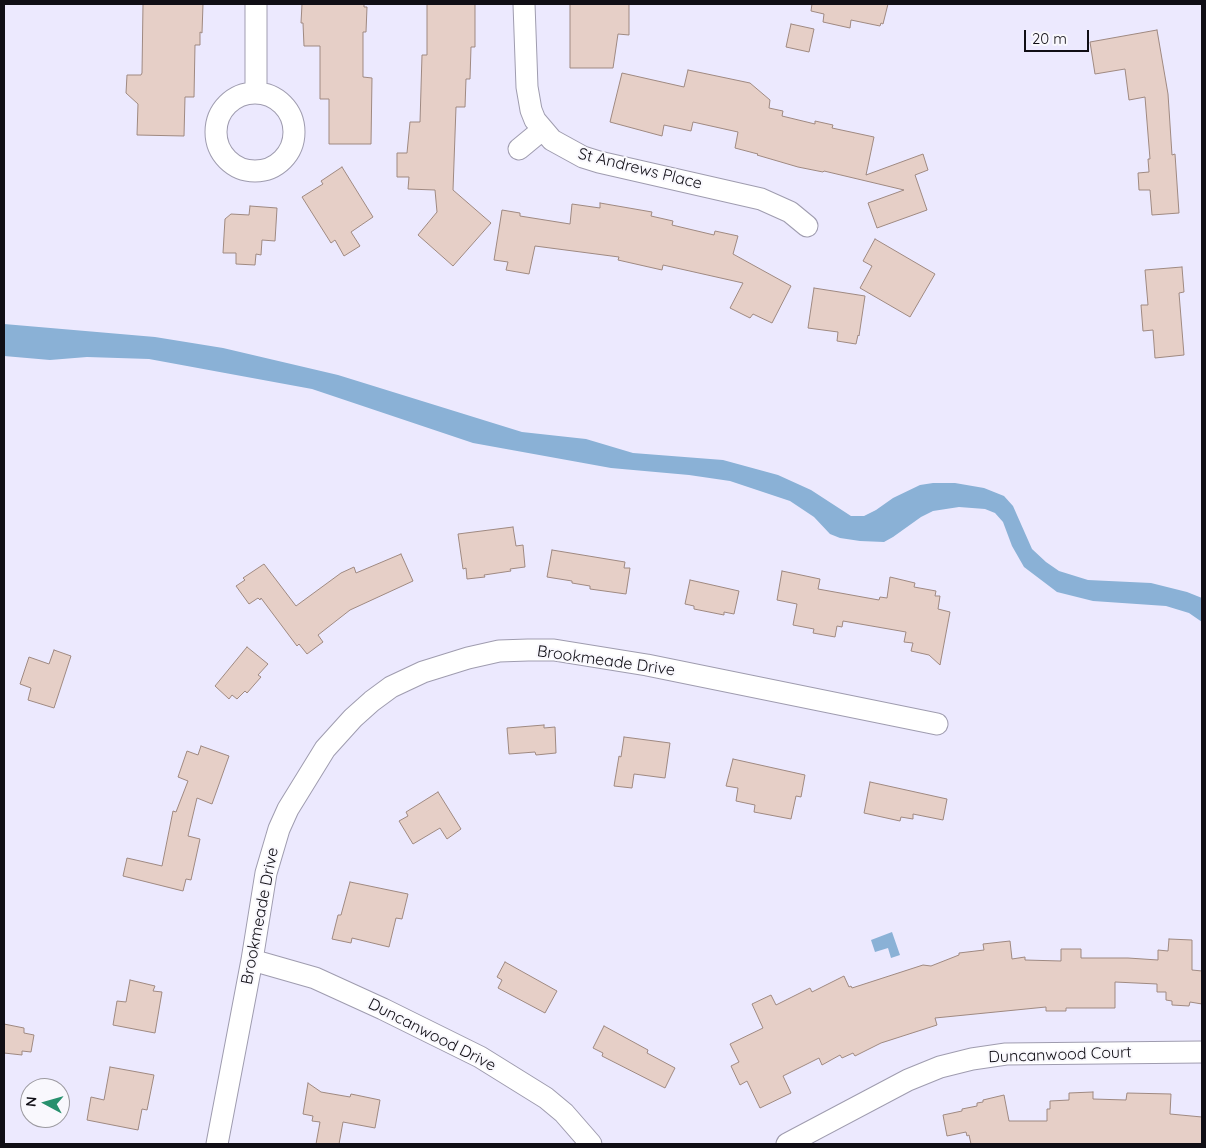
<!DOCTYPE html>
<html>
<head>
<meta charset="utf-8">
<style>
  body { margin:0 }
  #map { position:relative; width:1206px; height:1148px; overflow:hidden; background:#ece9fe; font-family:Quicksand,sans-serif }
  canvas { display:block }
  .frame { position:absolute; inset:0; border:5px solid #100e15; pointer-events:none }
  .north { position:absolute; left:20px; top:1078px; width:50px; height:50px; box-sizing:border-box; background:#f9f8fd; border:1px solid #9c9aa0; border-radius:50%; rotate:276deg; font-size:14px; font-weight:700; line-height:20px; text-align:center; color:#100e15 }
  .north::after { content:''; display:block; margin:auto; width:18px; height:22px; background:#27906d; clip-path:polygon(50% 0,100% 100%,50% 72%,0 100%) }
  .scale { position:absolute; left:1024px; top:30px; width:65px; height:22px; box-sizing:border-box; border:2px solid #100e15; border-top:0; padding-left:6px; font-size:15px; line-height:18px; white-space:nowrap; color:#100e15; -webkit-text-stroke:4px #f9f8fd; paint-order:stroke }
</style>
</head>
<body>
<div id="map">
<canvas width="1206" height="1148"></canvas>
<div class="frame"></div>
<div class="north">N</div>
<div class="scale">20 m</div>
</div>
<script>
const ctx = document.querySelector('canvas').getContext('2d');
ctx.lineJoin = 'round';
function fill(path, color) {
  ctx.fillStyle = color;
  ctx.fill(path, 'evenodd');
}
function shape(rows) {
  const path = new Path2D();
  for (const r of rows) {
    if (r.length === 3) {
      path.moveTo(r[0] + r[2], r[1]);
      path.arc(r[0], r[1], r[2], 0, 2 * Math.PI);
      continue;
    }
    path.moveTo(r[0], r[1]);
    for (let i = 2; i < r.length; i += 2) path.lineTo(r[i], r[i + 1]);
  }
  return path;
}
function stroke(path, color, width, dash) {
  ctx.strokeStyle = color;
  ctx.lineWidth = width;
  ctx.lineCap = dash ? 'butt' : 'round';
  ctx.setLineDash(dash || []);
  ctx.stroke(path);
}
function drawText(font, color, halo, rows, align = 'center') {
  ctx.font = font + ' Quicksand,sans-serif';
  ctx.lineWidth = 4;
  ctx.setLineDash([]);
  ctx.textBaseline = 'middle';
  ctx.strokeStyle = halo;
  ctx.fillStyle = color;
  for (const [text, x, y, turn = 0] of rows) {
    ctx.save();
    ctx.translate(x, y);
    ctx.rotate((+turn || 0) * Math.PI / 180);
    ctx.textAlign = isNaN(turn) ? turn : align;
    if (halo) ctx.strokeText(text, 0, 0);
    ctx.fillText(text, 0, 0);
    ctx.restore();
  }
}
fill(shape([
  [4,324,155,337,223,348,338,375,522,432,586,439,633,453,723,460,778,475,811,490,851,516,864,516,876,510,893,498,920,485,933,483,955,483,984,488,1004,496,1013,506,1032,549,1046,562,1059,571,1088,580,1151,583,1187,592,1202,598,1202,622,1189,613,1166,606,1093,601,1057,592,1024,567,1012,546,1003,522,995,513,985,509,959,507,933,511,921,517,893,537,884,542,860,541,840,538,830,534,814,517,790,501,730,481,689,475,611,468,473,443,312,389,149,359,87,357,50,360,4,356],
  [892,932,900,955,891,958,888,948,875,952,871,940]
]), '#8ab1d6');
const building = shape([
  [143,4,203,4,202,33,200,32,200,45,195,45,194,97,185,97,184,136,137,135,138,104,126,93,127,75,141,75,142,73,143,4],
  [302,4,364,4,364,7,367,7,366,32,363,32,363,77,372,78,371,144,329,144,329,99,320,99,320,46,304,46,303,23,301,23,302,4],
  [427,4,475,4,475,47,471,47,470,79,466,79,465,107,456,107,453,190,491,223,453,266,418,235,437,212,435,190,408,189,409,177,397,177,397,153,407,153,410,122,420,122,422,55,427,55,427,4],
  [570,4,629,4,629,35,618,34,613,68,570,68,570,4],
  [812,4,888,4,883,24,881,23,880,26,851,20,850,28,823,22,824,14,811,11,812,4],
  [791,24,814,29,809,52,786,47,791,24],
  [1157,30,1168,94,1172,155,1175,154,1179,213,1152,215,1150,190,1139,190,1138,173,1149,172,1148,159,1150,159,1145,97,1129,100,1125,69,1095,74,1090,42,1157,30],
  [688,70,750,83,770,100,769,108,783,111,782,116,815,124,815,121,833,125,832,128,874,137,866,175,923,154,928,170,915,175,927,210,877,228,868,203,904,190,824,171,823,172,798,167,757,155,758,154,754,153,735,148,738,132,693,122,691,131,664,125,662,136,610,122,622,73,684,87,688,70],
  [342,167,373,217,351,232,360,246,344,256,335,240,331,243,302,197,323,184,321,181,342,167],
  [600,203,652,212,651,216,673,221,672,225,714,235,715,231,738,236,733,254,791,286,772,323,753,314,750,318,730,308,743,283,663,265,662,270,618,260,619,257,535,246,529,274,506,270,508,262,494,260,502,210,520,213,520,216,570,224,572,204,600,208,600,203],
  [250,206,277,208,275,241,262,240,261,255,256,254,255,265,236,264,236,253,223,253,225,219,231,214,249,215,250,206],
  [875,239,935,274,910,317,860,288,872,266,863,261,875,239],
  [1182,267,1184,292,1179,293,1184,355,1155,358,1153,330,1143,331,1141,305,1148,305,1145,270,1182,267],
  [814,288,865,296,859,336,858,335,856,344,837,341,838,332,808,328,814,288],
  [513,527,516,546,523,545,525,567,510,569,511,571,484,575,485,577,467,579,466,568,463,569,458,534,513,527],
  [552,550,625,562,624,568,630,568,626,594,590,589,590,586,572,583,572,581,547,577,552,550],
  [401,554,413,581,350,610,318,635,323,642,307,654,299,644,297,646,261,598,260,600,258,598,249,604,236,586,245,580,243,578,264,564,296,606,341,573,354,567,356,573,401,554],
  [782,571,820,579,818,589,879,600,880,597,887,598,890,577,915,583,914,587,936,591,935,596,940,596,938,609,950,612,940,665,929,655,911,651,913,643,904,642,906,632,843,621,842,627,837,626,835,637,813,633,814,629,793,625,797,604,777,600,782,571],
  [690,580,739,591,734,614,724,612,724,615,694,609,694,606,685,604,690,580],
  [247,647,268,664,258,675,261,677,247,693,245,691,237,699,232,695,229,699,215,686,247,647],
  [54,650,71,656,54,708,28,700,31,688,20,684,29,657,49,664,54,650],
  [544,725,544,728,555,727,556,753,536,755,535,752,509,754,507,728,544,725],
  [624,737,670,743,665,778,634,774,632,788,614,786,619,756,621,757,624,737],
  [201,746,229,756,212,804,197,798,188,836,200,839,191,880,186,879,183,891,123,876,127,858,162,866,173,811,176,812,188,781,178,777,187,751,198,755,201,746],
  [733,759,805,775,801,797,796,796,791,819,754,812,755,805,736,801,738,788,726,786,733,759],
  [870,782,947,799,943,820,913,814,913,819,901,817,900,821,864,813,870,782],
  [438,792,461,829,447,839,440,828,413,844,399,821,408,816,406,812,438,792],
  [350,882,408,894,402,919,396,918,389,947,352,938,351,943,332,939,338,915,341,915,350,882],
  [1169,939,1192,940,1192,970,1202,971,1202,1004,1190,1002,1189,1006,1172,1005,1172,1001,1166,1000,1166,992,1157,992,1157,984,1115,982,1115,1008,1066,1008,1066,1011,1046,1011,1046,1007,935,1018,937,1025,881,1043,855,1056,853,1053,842,1058,840,1055,822,1065,819,1058,783,1076,791,1093,760,1108,747,1081,740,1085,731,1066,739,1062,730,1044,763,1028,752,1004,771,995,776,1005,810,988,812,992,844,976,849,987,851,986,852,988,923,965,931,966,959,955,959,953,984,950,983,944,1010,941,1012,959,1025,957,1025,960,1061,961,1061,949,1081,949,1081,958,1128,958,1158,960,1158,950,1168,951,1169,939],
  [505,962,557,991,545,1013,498,988,502,980,497,977,505,962],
  [130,980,155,986,153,991,162,992,155,1033,113,1025,117,1001,126,1002,130,980],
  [4,1024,24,1028,24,1033,34,1035,31,1052,22,1051,22,1055,4,1053,4,1024],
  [604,1026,648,1050,647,1053,675,1068,665,1088,602,1056,603,1053,593,1048,604,1026],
  [110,1067,154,1075,147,1110,142,1109,138,1130,87,1120,91,1097,104,1100,110,1067],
  [308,1083,321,1092,350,1097,351,1094,380,1100,375,1128,343,1122,339,1144,316,1144,320,1122,312,1121,313,1116,303,1114,308,1083],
  [1093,1092,1093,1099,1126,1100,1127,1093,1171,1094,1170,1114,1202,1117,1202,1144,971,1144,969,1135,967,1136,966,1132,947,1136,943,1115,962,1111,962,1109,977,1106,977,1103,983,1102,983,1100,1004,1095,1009,1121,1047,1121,1047,1109,1050,1109,1050,1101,1069,1100,1069,1093,1093,1092]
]);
fill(building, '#e6cfc7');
stroke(building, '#9f8981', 1);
const minor = shape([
  [524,4,527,87,531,110,535,120,552,140,583,157,599,162,761,199,790,212,807,226],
  [256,93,256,4],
  [255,132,39],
  [519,149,542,130],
  [252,960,315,978,383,1009,480,1057,546,1098,564,1113,591,1144],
  [217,1144,252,960,266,873,279,829,288,809,325,749,353,718,372,701,391,687,423,672,468,658,499,651,528,650,554,650,647,665,937,724],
  [787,1144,908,1080,940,1067,972,1059,1006,1054,1202,1052]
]);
stroke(minor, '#9f9caf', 23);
stroke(minor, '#fff', 21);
drawText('16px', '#100e15', '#f9f8fd', [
  ["St Andrews Place",640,169,14],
  ["Brookmeade Drive",606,661,8],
  ["Brookmeade Drive",260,916,-79],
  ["Duncanwood Drive",432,1035,27],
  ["Duncanwood Court",1060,1055,-2]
]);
</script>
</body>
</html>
